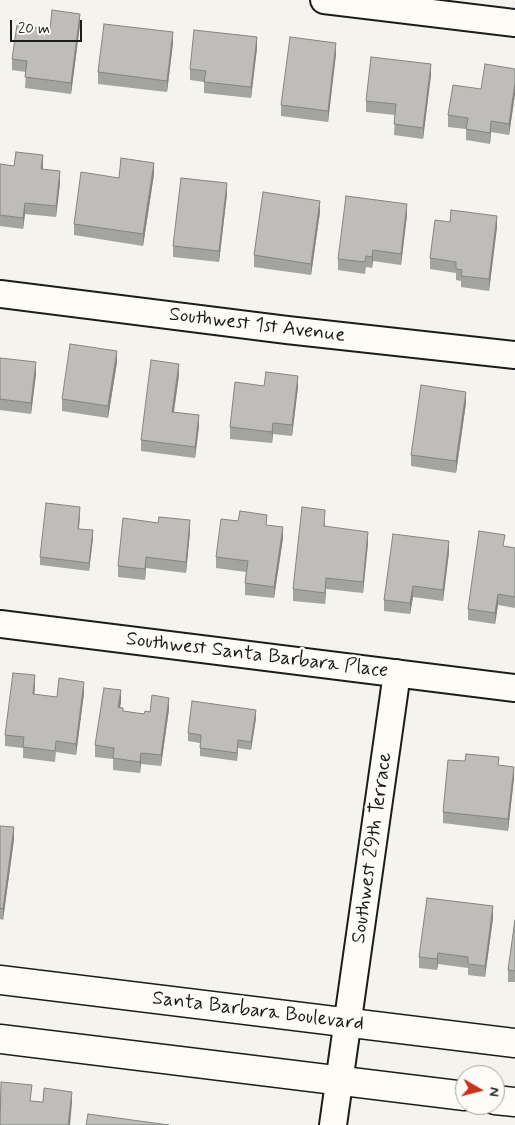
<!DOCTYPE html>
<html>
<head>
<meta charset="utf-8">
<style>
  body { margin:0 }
  #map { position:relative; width:515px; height:1125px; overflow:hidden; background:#f4f3ee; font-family:Mynerve,sans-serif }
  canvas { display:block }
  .north { position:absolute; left:455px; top:1065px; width:50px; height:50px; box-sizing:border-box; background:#fdfcf7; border:1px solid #a3a29f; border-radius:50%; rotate:98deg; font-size:14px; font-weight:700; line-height:20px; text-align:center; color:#1c1c1c }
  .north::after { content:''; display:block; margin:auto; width:18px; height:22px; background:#c8321e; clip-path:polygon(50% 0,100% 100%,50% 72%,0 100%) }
  .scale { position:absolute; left:10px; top:20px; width:72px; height:22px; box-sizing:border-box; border:2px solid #1c1c1c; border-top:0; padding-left:6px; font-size:15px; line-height:18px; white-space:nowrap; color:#1c1c1c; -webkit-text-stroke:4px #fdfcf7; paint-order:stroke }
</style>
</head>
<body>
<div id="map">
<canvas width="515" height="1125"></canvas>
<div class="north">N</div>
<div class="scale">20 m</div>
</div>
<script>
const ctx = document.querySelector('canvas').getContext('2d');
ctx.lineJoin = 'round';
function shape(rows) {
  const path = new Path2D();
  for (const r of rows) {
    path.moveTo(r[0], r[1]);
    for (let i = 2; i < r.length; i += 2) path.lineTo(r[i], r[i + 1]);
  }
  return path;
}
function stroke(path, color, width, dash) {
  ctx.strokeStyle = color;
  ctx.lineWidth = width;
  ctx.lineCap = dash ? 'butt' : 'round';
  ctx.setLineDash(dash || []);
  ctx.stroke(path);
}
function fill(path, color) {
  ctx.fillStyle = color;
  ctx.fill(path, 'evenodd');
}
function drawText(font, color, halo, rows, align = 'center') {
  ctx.font = font + ' Mynerve,sans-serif';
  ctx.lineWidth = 5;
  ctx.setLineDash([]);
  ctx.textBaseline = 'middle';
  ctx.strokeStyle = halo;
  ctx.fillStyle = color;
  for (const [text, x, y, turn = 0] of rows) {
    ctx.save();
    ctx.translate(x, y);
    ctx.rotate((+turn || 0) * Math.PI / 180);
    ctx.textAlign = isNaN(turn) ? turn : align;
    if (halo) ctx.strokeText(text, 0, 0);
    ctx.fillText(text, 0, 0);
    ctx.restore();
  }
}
const minor = shape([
  [324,0,515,23],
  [0,294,287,330,515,355],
  [0,624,515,688],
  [333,1125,397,673]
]);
const secondary = shape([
  [0,980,515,1043],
  [0,1039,465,1096],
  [495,1100,515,1102]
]);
stroke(minor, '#1c1c1c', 30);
stroke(secondary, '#1c1c1c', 31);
stroke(minor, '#fdfcf7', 26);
stroke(secondary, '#fdfcf7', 28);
fill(shape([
  [80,25,71,94,25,88,26,72,12,70,12,59,50,29],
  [173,43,167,92,98,84,98,72],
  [257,48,251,98,204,93,204,82,190,80,190,69],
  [336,54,328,122,281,116,281,105],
  [515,69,515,94,509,135,491,132,490,144,466,140,466,129,448,127,448,115,481,89],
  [431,75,423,139,394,135,395,115,366,112,366,101],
  [0,164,14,166,43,166,43,169,60,183,56,217,25,214,23,229,0,226],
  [154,174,143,246,74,235,74,224,119,178],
  [227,194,219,262,173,257,173,246],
  [320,212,311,275,254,267,254,255],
  [407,215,401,265,373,261,372,268,366,267,365,274,338,270,338,259],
  [497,227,489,291,461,287,461,281,456,280,456,273,430,269,430,258],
  [0,358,36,374,31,414,0,410],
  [117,362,108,418,62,411,62,399],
  [179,375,174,412,199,426,195,458,141,451,141,440],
  [264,386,298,387,292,436,273,434,272,443,230,439,230,427],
  [466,403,456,473,411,466,411,455],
  [80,515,79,529,93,538,89,571,40,565,40,557],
  [238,521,267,525,283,538,274,598,245,595,245,583,246,572,216,568,216,557],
  [325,521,325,527,368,543,363,593,326,589,325,604,293,601,293,589],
  [190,532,186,573,146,568,145,580,118,577,118,566],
  [505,546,515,548,515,608,498,605,495,624,468,620,468,609],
  [449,552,443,601,413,597,410,614,384,611,384,600],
  [35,687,34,695,57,697,84,693,76,755,56,752,55,762,23,758,23,748,5,746,5,735],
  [121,702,120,707,123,711,144,714,150,712,169,709,161,766,141,764,140,773,113,770,113,759,95,757,95,745],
  [256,718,251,750,238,748,237,761,200,756,200,743,188,741,188,733],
  [499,765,514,778,508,831,443,823,443,812],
  [0,826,14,839,3,920,0,919],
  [493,918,485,977,468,975,468,968,438,964,437,970,419,968,419,957],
  [515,920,515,982,508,982,508,970]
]), '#a3a3a0');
fill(shape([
  [80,14,80,25,71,94,71,83],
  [173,32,173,43,167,92,167,81],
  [257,37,257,48,251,98,251,87],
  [336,43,336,54,328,122,328,111],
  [431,64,431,75,423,139,423,128],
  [515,83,515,94,509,135,509,124],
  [491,121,491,132,490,144,490,133],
  [43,155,43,166,41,180,41,169],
  [154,163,154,174,143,246,143,234],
  [60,171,60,183,56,217,56,206],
  [227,183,227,194,219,262,219,251],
  [320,201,320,212,311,275,311,264],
  [25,203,25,214,23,229,23,218],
  [407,204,407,215,401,265,401,254],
  [497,216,497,227,489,291,489,279],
  [373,250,373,261,372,268,372,257],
  [117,351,117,362,108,418,108,406],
  [36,362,36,374,31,414,31,403],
  [179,364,179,375,172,423,172,412],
  [298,376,298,387,292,436,292,425],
  [466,392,466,403,456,473,456,461],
  [199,415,199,426,195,458,195,447],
  [273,423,273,434,272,443,272,432],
  [80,507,80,515,78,537,78,529],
  [190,520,190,532,186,573,186,562],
  [283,527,283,538,274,598,274,587],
  [93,530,93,538,89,571,89,563],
  [368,532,368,543,363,593,363,582],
  [449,541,449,552,443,601,443,590],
  [146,557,146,568,145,580,145,569],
  [326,578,326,589,325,604,325,593],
  [413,586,413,597,410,614,410,603],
  [498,594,498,605,495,624,495,613],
  [35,675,35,687,33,706,33,694],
  [84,682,84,693,76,755,76,744],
  [121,690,121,702,118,718,118,707],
  [169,698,169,709,161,766,161,755],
  [256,710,256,718,251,750,251,742],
  [238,740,238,748,237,761,237,753],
  [141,753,141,764,140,773,140,762],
  [514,767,514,778,508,831,508,819],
  [14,827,14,839,3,920,3,909],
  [493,906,493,918,485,977,485,966],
  [438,953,438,964,437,970,437,959],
  [72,1092,72,1103,70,1125,68,1125]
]), '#858482');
const building = shape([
  [52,10,80,14,71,83,25,77,27,61,12,59,17,25,50,29,52,10],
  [104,24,173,32,167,81,98,72,104,24],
  [194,30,257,37,251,87,204,82,206,71,190,69,194,30],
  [290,37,336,43,328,111,281,105,290,37],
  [371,57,431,64,423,128,394,124,396,104,366,101,371,57],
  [485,64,515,69,515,83,509,124,491,121,490,133,466,129,468,118,448,115,453,85,481,89,485,64],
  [16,152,43,155,41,169,60,171,56,206,25,203,23,218,0,215,0,164,14,166,16,152],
  [121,158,154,163,143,234,74,224,81,172,119,178,121,158],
  [181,178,227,183,219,251,173,246,181,178],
  [263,192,320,201,311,264,254,255,263,192],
  [346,196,407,204,401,254,373,250,372,257,366,256,365,262,338,259,346,196],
  [451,210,497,216,489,279,461,276,462,270,456,269,456,262,430,258,435,220,450,222,451,210],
  [70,344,117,351,108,406,62,399,70,344],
  [0,358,36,362,31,403,0,399,0,358],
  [151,360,179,364,172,412,199,415,195,447,141,440,151,360],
  [266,372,298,376,292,425,273,423,272,432,230,427,235,382,264,386,266,372],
  [421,385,466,392,456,461,411,455,421,385],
  [46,503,80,507,78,529,93,530,89,563,40,557,46,503],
  [302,507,325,510,324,526,368,532,363,582,326,578,325,593,293,589,302,507],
  [240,511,267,515,266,525,283,527,274,587,245,583,248,561,216,557,221,519,238,521,240,511],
  [159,517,190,520,186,562,146,557,145,569,118,566,123,518,158,523,159,517],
  [479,531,505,535,503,546,515,548,515,597,498,594,495,613,468,609,479,531],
  [393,534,449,541,443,590,413,586,410,603,384,600,393,534],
  [13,673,35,675,33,694,57,697,59,678,84,682,76,744,56,741,55,751,23,747,24,737,5,735,13,673],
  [104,688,121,690,118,707,123,708,123,711,144,714,145,711,150,712,152,695,169,698,161,755,141,753,140,762,113,758,114,748,95,745,104,688],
  [192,701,256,710,251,742,238,740,237,753,200,748,201,735,188,733,192,701],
  [466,754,499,757,498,765,514,767,508,819,443,812,448,760,465,761,466,754],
  [0,826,14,827,3,909,0,908,0,826],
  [427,898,493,906,485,966,468,964,468,957,438,953,437,959,419,957,427,898],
  [515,920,515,971,508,970,515,920],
  [1,1082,32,1085,30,1101,43,1102,44,1088,72,1092,68,1125,0,1125,1,1082],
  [88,1114,169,1125,86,1125,88,1114]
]);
fill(building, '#bebdba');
stroke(building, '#858482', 1);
drawText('20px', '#1c1c1c', '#fdfcf7', [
  ["Southwest 1st Avenue",257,326,7],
  ["Southwest Santa Barbara Place",257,656,7],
  ["Southwest 29th Terrace",373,848,-82],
  ["Santa Barbara Boulevard",258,1012,7]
]);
</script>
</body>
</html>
